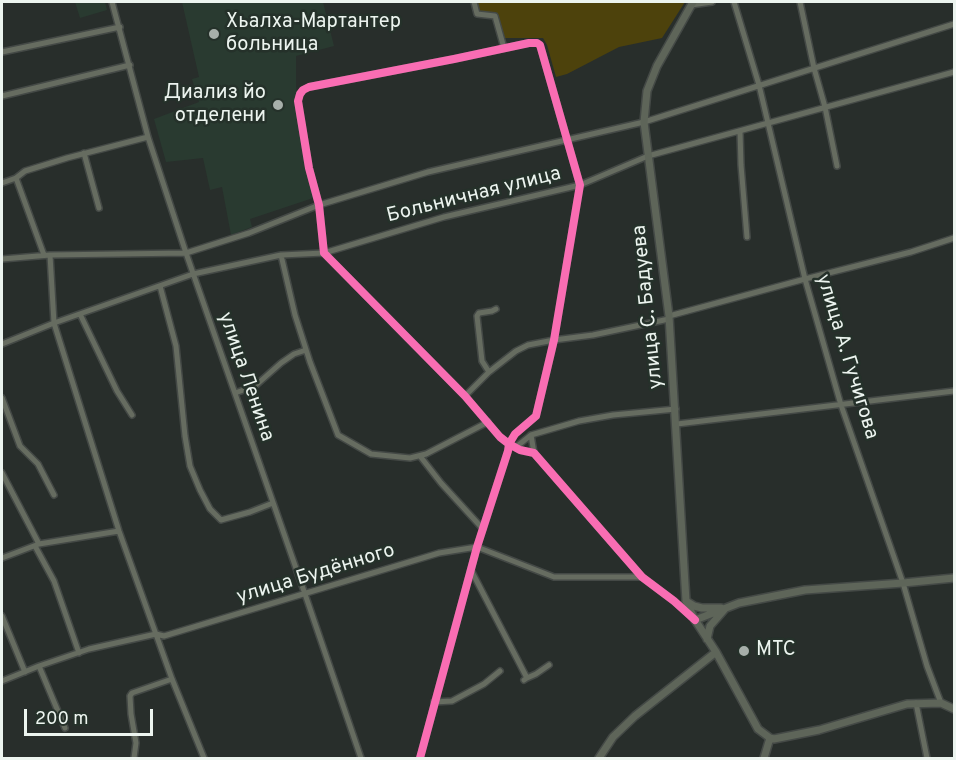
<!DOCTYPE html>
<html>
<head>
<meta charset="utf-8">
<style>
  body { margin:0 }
  #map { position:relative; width:956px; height:760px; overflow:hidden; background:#282e2b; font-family:Overpass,sans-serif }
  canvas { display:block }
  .frame { position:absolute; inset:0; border:3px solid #ecf4ef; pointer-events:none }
  .scale { position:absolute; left:24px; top:709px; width:129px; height:27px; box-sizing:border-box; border:3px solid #ecf4ef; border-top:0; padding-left:8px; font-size:18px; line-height:21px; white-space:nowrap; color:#ecf4ef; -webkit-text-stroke:4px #25312a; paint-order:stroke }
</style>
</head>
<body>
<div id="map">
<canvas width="956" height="760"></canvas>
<div class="frame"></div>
<div class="scale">200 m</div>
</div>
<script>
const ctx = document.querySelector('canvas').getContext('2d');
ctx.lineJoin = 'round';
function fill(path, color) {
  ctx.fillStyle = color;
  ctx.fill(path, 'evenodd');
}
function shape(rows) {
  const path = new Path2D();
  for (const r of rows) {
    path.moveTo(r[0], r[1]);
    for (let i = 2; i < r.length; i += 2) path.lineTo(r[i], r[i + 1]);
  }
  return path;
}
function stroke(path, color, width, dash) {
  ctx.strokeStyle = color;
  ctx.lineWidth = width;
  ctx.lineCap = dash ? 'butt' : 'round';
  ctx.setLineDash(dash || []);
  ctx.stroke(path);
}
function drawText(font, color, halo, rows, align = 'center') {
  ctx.font = font + ' Overpass,sans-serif';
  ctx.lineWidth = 5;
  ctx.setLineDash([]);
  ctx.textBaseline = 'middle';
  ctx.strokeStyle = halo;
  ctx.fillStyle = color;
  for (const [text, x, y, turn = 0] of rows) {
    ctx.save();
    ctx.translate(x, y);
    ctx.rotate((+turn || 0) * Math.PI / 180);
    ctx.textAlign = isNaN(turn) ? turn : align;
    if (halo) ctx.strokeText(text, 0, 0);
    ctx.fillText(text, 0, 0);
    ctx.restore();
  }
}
fill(shape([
  [75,2,105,2,107,10,80,18],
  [182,2,323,2,334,46,296,56,296,86,300,117,316,197,250,219,252,227,231,235,222,187,210,190,203,158,166,162,154,119,199,102,192,79,199,77]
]), '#293a30');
fill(shape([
  [477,2,685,2,662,38,619,47,567,74,556,77,547,45,543,38,505,38,496,12,479,12]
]), '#4d420c');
const street = shape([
  [112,2,148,137,186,253,305,594,361,758],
  [474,2,477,14,495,16,504,48],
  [734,2,759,85,805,279,841,405,903,583,927,666,941,703],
  [800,2,814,68,825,107,837,166],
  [691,5,712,2],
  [2,52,120,27],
  [2,96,130,65],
  [740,131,741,165,747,237],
  [84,153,99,208],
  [2,183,16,178],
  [44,255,16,178,25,171,67,158,148,137],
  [50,255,54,323,119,531,172,679,204,758],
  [281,255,295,315,310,362,338,435,371,454,410,458,426,454,488,422],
  [2,259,50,255,186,253,249,233,319,205,428,172,644,122,954,24],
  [160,286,176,346,185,436,190,466,200,490,210,509,221,520,250,512,273,503],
  [80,314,117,391,132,415],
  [669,316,805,279,911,252,954,238],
  [2,344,54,323,193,274,281,255,324,253,444,217,580,185,648,156,954,72],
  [489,372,482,361,477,316,479,313,492,311,496,309],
  [235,393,255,386,281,363,294,354,306,350],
  [465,396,489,372,516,351,528,345,554,340,593,335,669,319],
  [2,398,20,446,38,464,54,495],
  [677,424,954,391],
  [531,435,534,453],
  [516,447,531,435,579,421,613,415,676,409],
  [420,456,441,483,483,529],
  [2,473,39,544],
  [35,546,54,581,79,653],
  [2,558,39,544,119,531],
  [471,570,527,678,524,680],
  [2,616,25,672],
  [39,666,65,728],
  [527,678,536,674,549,665],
  [2,681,39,666,89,649,156,634,164,636,439,553,477,547,554,577,642,577],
  [434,702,452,701,484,684,500,671],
  [916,703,927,758],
  [134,758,136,743,131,714,130,696,132,693,172,679],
  [420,758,477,547,508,451,509,444,515,434,536,416,554,340,580,185,540,45,537,43,529,43,454,59,309,87,303,90,300,94,298,101,309,168,319,205,324,253,465,396,500,437,509,444,520,450,534,453,642,577,674,601,692,617]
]);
const secondary = shape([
  [693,2,657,66,647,91,644,122,669,316,686,601,695,620,716,652,758,729,770,738,774,739,819,730,907,704,941,703,954,709],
  [686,601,694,606,702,608,721,608],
  [695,620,739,603,805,590,903,583,954,578],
  [707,639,710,626,724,610],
  [599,758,613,737,635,716,716,652],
  [764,758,770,738]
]);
stroke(street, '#444946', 8);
stroke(secondary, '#444946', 10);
stroke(street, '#666c60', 5);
stroke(secondary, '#5e6559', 7);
stroke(shape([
  [420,758,477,547,508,451,509,444,515,434,536,416,554,340,580,185,540,45,537,43,529,43,454,59,309,87,303,90,300,94,298,101,309,168,319,205,324,253,465,396,500,437,509,444,520,450,534,453,642,577,674,601,695,620]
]), '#f96db3', 8);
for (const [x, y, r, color] of [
  [214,34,6,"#a7afaa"],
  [278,105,6,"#a7afaa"],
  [744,651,6,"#a7afaa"]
]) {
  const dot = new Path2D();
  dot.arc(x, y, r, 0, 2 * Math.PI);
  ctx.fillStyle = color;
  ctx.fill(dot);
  stroke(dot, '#25312a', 2);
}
drawText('20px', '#ecf4ef', '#25312a', [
  ["Хьалха-Мартантер",226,23],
  ["больница",226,46],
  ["Диализ йо",266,94,"right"],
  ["отделени",266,117,"right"],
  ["МТС",756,651]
], 'left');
drawText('20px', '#ecf4ef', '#25312a', [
  ["Больничная улица",474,196,-14],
  ["улица С. Бадуева",649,307,-96],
  ["улица А. Гучигова",846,357,73],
  ["улица Ленина",245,377,71],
  ["улица Будённого",316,575,-17]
]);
</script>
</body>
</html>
